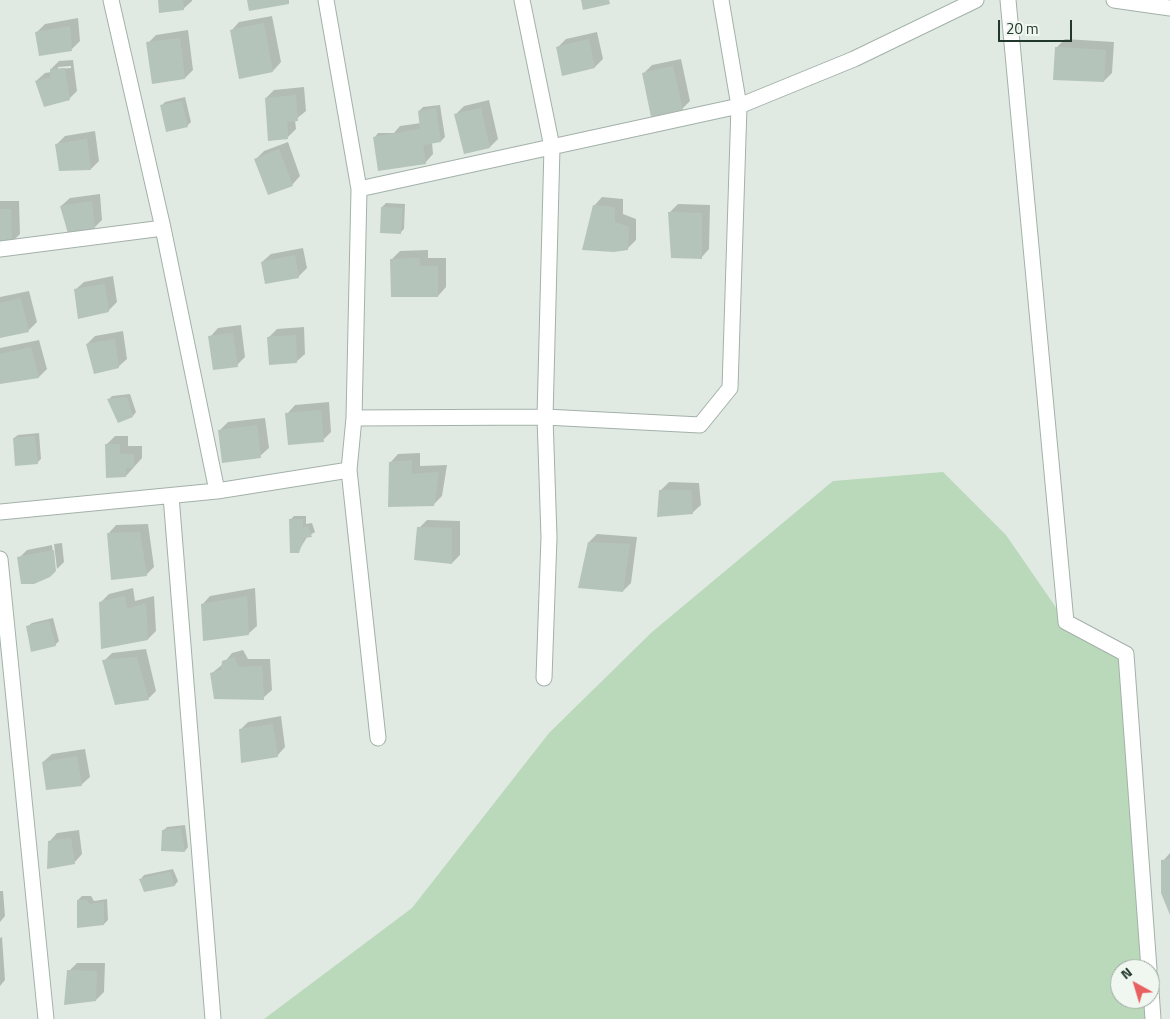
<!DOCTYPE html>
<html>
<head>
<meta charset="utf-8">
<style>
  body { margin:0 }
  #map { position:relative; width:1170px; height:1019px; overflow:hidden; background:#e0eae3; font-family:"Titillium Web",sans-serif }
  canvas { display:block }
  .north { position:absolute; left:1110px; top:959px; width:50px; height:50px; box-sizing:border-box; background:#f0f7f1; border:1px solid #9eaba3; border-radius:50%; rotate:321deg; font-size:14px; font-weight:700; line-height:20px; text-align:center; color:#22382d }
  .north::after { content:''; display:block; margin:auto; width:18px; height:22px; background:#e86060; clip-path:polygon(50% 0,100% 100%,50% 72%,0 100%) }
  .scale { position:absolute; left:998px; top:20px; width:74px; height:22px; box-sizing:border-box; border:2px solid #22382d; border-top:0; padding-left:6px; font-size:15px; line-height:18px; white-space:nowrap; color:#22382d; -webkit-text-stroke:4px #f0f7f1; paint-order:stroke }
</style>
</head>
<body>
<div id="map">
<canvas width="1170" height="1019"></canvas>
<div class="north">N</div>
<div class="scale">20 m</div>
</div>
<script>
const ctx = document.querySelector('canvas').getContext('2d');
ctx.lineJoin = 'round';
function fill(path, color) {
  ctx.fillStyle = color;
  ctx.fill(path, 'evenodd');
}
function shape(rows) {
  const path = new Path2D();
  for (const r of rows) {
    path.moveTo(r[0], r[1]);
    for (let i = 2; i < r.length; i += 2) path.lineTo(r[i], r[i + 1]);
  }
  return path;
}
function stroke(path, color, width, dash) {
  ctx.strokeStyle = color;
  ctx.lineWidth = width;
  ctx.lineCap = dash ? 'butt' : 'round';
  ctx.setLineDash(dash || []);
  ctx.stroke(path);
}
fill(shape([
  [943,472,1006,535,1066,622,1126,654,1149,969,1120,969,1120,999,1150,999,1153,1019,264,1019,412,908,549,733,652,632,833,481]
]), '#bad9ba');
fill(shape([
  [159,0,192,0,192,1,183,9],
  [272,16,281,62,273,71,231,31,239,22],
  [78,18,80,41,72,49,37,32,45,24],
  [188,30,193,70,185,78,148,43,156,35],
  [597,32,603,59,595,67,557,48,566,39],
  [1065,39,1114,42,1112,73,1104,81,1056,48],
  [681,59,690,101,682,109,643,74,652,65],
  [73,60,77,91,69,99,36,81,45,73,51,72,51,69,59,61],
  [71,66,71,68,58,69,58,67],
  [304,87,306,111,295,120,296,129,288,137,266,98,274,90],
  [185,97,191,122,187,126,161,106,165,102],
  [489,100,498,139,490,147,465,153,456,114,464,106],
  [440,105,445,137,441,141,432,142,433,154,425,163,375,137,378,133,394,133,400,126,421,123,419,111,423,107],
  [95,131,99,161,91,169,57,144,65,136],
  [288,142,300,176,292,185,256,159,264,151],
  [100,194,102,220,94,228,61,206,70,198],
  [602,197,623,199,623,214,636,219,636,240,627,249,594,206],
  [0,201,19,201,20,234,12,242,0,244],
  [386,203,405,204,404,229,400,233,382,207],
  [678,204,710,205,709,249,701,258,670,212],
  [303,248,307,268,298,277,262,262,271,254],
  [428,250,428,258,446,258,446,287,438,296,392,259,400,251],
  [113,276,117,302,108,311,75,290,84,282],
  [29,291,37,322,29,330,0,337,0,297],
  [241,325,245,357,237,365,210,337,218,328],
  [304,327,305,354,296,362,269,337,277,329],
  [123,331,127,359,118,367,87,344,95,336],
  [39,340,47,369,39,377,0,383,0,348],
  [130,394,136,412,133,416,108,400,112,396],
  [329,402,331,432,323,440,287,414,295,405],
  [265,418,269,448,260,456,220,430,228,422],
  [39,433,41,459,37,463,14,438,18,435],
  [115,436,128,436,128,446,142,446,142,458,126,476,106,445],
  [420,453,420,466,447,465,442,496,433,505,390,463,398,454],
  [669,482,699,483,701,505,692,513,660,491],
  [294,516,306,516,306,524,312,523,315,532,307,537,298,552,291,519],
  [427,520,460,521,460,555,452,563,419,528],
  [148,524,154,567,146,575,108,534,116,525],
  [597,534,637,537,631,583,623,591,589,542],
  [62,543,64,562,57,569,54,544],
  [52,545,55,571,19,558,27,550],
  [133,588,135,601,154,596,156,631,148,639,101,602,109,594],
  [255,588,257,626,248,634,202,605,210,596],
  [53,618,59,641,55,645,28,626,32,623],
  [146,649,156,691,148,699,104,661,112,653],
  [243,650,248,659,270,659,272,690,263,698,211,674,223,664,232,653],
  [281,716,285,747,277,756,240,730,248,722],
  [85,749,90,777,81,785,43,762,52,754],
  [185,825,188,847,185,851,163,831,167,827],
  [79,830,82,854,74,863,49,842,57,833],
  [1170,853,1170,912,1163,861],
  [173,869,178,881,175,885,141,879,144,875],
  [0,891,3,891,5,916,0,922],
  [82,896,91,896,94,901,107,899,108,920,104,924,78,900],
  [2,937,5,980,0,986,0,938],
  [77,963,105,963,104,992,96,1000,69,971]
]), '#0003');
fill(shape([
  [158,0,183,0,184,10,159,13],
  [247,0,289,0,289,4,249,11],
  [581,0,609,0,610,4,583,10],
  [264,23,273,72,239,79,230,30],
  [70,26,72,51,39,56,35,32],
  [180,38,185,79,152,84,146,42],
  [589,39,595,68,562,76,556,47],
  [1055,47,1106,50,1104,82,1053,80],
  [673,66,683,110,651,117,642,73],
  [65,68,70,100,44,107,35,81,50,78,50,69],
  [296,95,298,121,287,122,288,139,268,141,265,98],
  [182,101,188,127,166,132,160,105],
  [436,108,441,142,423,145,426,164,378,171,373,137,420,129,418,111],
  [481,108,490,148,464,154,454,114],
  [87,139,91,170,59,171,55,144],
  [279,149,293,186,268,195,254,159],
  [92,201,95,230,69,237,60,206],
  [593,205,615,207,615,222,629,227,628,250,614,252,582,250],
  [381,207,402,208,401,234,380,233],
  [0,209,11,209,12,243,0,245],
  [668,212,702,213,702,259,671,258],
  [295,255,299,278,265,284,261,262],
  [420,258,420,266,438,266,438,297,391,297,390,259],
  [105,284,109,312,78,319,74,289],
  [21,298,29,332,0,338,0,303],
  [233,333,238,367,213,370,208,336],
  [296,335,297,363,269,365,267,337],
  [115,339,119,368,94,374,86,344],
  [31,347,39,378,0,384,0,354],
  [127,397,133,417,118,423,107,399],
  [321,410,324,442,288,445,285,413],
  [257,425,261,458,222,463,218,430],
  [35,436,38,464,15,466,13,438],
  [105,444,120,444,120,454,134,454,134,468,126,468,126,477,106,478],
  [412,460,412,474,439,472,434,506,388,507,389,462],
  [659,490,691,490,693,514,657,517],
  [289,519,303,519,303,527,308,526,312,537,304,538,299,553,290,553],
  [417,527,452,528,452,564,414,560],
  [140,532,147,576,111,580,107,533],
  [588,542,630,544,623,592,578,588],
  [54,550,56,571,50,577,34,584,21,584,17,557],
  [125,596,127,609,146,603,148,640,101,649,99,602],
  [247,596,249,635,203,641,201,604],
  [49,621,56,646,31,652,26,626],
  [137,657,149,700,115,705,102,660],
  [234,657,239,667,262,666,264,700,214,699,210,673,221,670,222,661],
  [273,724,278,757,241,763,239,729],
  [77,756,82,786,46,790,42,762],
  [181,828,185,852,161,851,162,830],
  [71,838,75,864,47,869,48,841],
  [1170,859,1170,915,1161,893,1161,860],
  [170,872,175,886,144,892,139,879],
  [77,900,87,900,90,904,104,902,104,925,77,928],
  [67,970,97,971,96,1001,64,1005]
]), '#b5c4bb');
const minor = shape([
  [111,0,163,228,217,491],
  [326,0,359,189,354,418,545,417,549,537,544,678],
  [522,0,552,147,545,417,700,425,730,388,739,106,854,59,976,0],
  [1008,0,1066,622,1126,654,1149,969],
  [1114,0,1170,8],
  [359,189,739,106,721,0],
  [0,249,163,228],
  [354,418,349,470,378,738],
  [171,496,213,1019],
  [0,512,217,491,349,470],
  [0,559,46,1019],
  [1150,976,1153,1019]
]);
stroke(minor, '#a3b1a9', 17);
stroke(minor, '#fff', 15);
</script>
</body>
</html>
